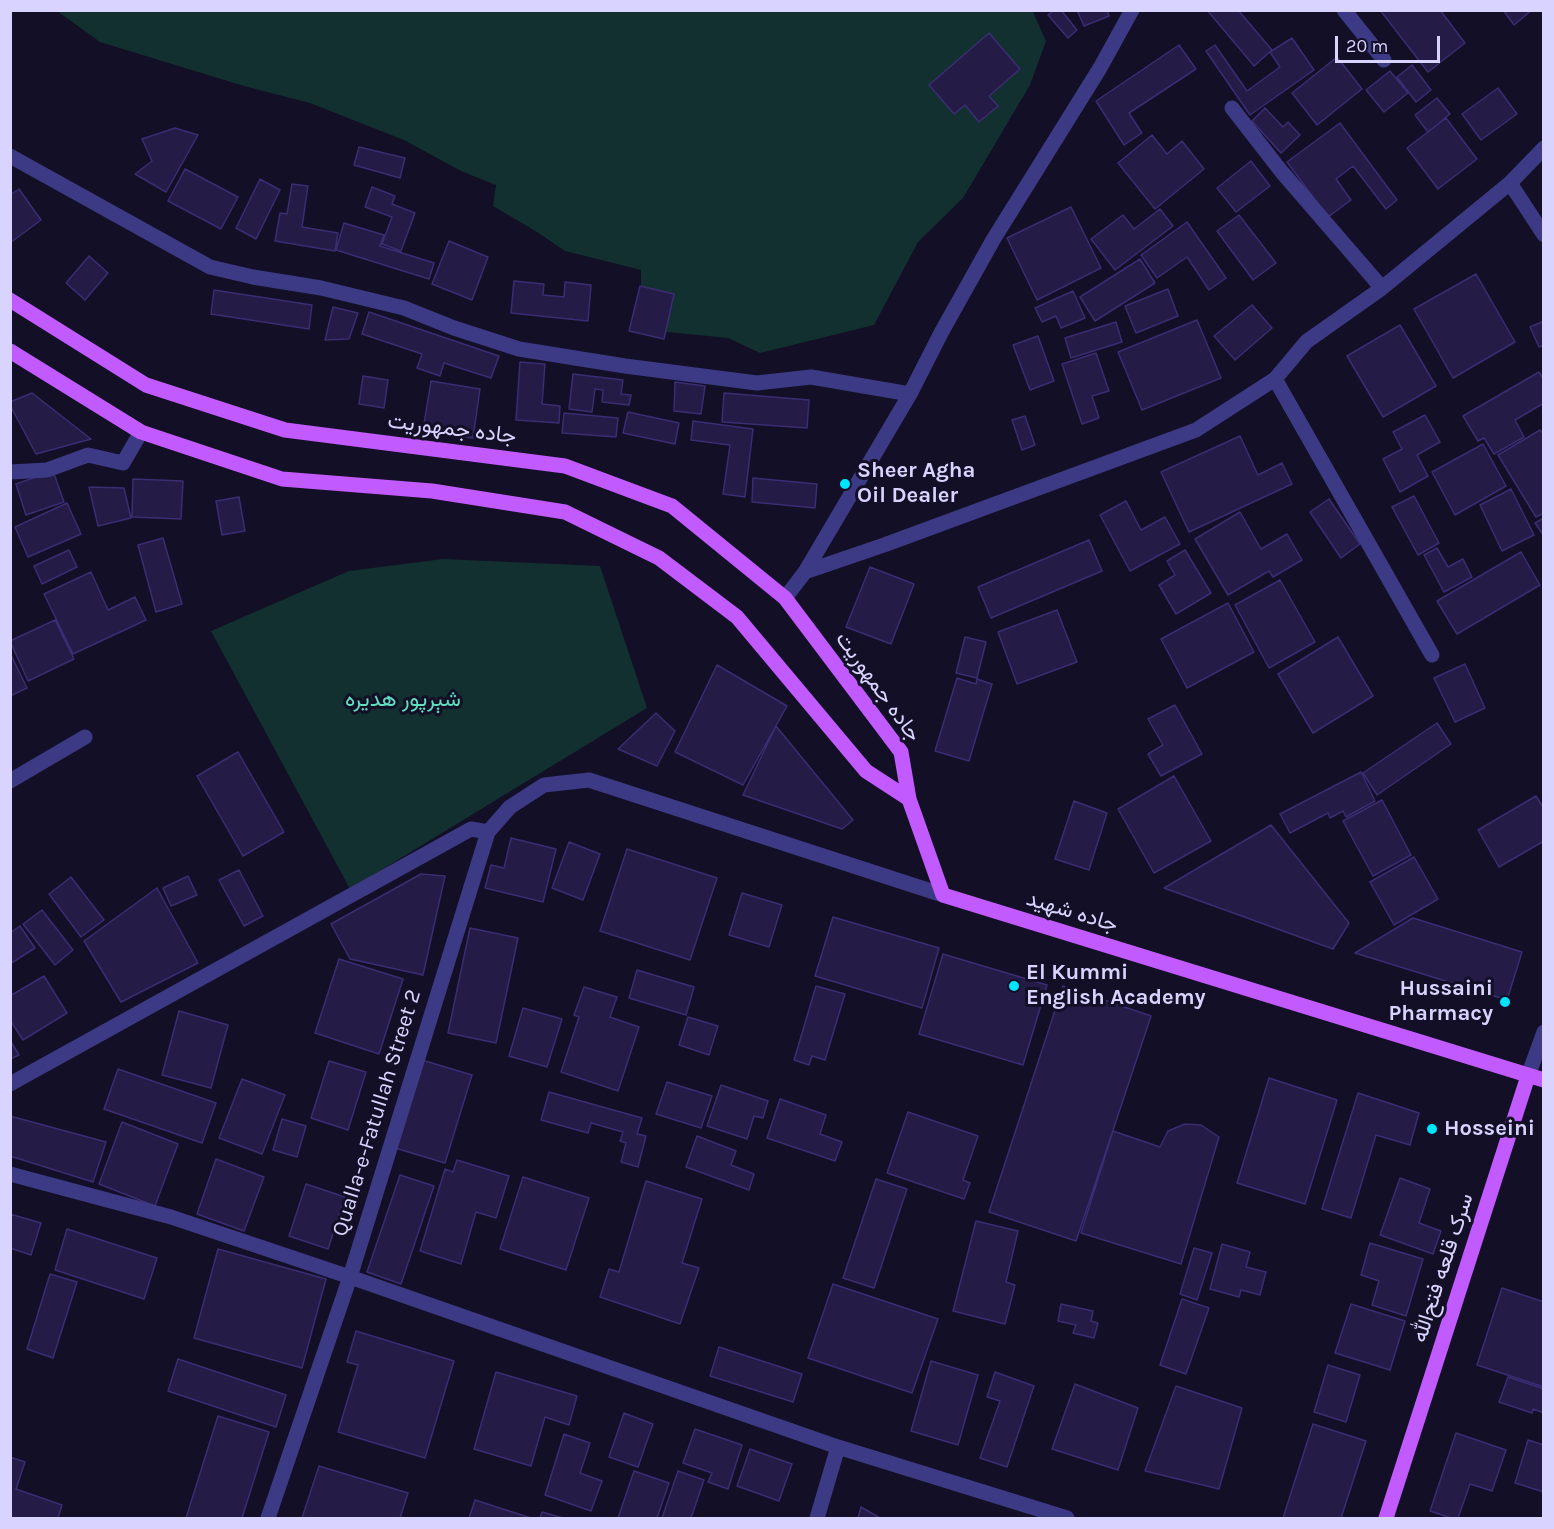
<!DOCTYPE html>
<html>
<head>
<meta charset="utf-8">
<style>
  body { margin:0 }
  #map { position:relative; width:1554px; height:1529px; overflow:hidden; background:#130f26; font-family:Karla,sans-serif }
  canvas { display:block }
  .frame { position:absolute; inset:0; border:12px solid #d9d4ff; pointer-events:none }
  .scale { position:absolute; left:1335px; top:36px; width:105px; height:27px; box-sizing:border-box; border:3px solid #d9d4ff; border-top:0; padding-left:8px; font-size:18px; line-height:21px; white-space:nowrap; color:#d9d4ff; -webkit-text-stroke:4px #130f26; paint-order:stroke }
</style>
</head>
<body>
<div id="map">
<canvas width="1554" height="1529"></canvas>
<div class="frame"></div>
<div class="scale">20 m</div>
</div>
<script>
const ctx = document.querySelector('canvas').getContext('2d');
ctx.lineJoin = 'round';
function fill(path, color) {
  ctx.fillStyle = color;
  ctx.fill(path, 'evenodd');
}
function shape(rows) {
  const path = new Path2D();
  for (const r of rows) {
    path.moveTo(r[0], r[1]);
    for (let i = 2; i < r.length; i += 2) path.lineTo(r[i], r[i + 1]);
  }
  return path;
}
function stroke(path, color, width, dash) {
  ctx.strokeStyle = color;
  ctx.lineWidth = width;
  ctx.lineCap = dash ? 'butt' : 'round';
  ctx.setLineDash(dash || []);
  ctx.stroke(path);
}
function drawText(font, color, halo, rows, align = 'center') {
  ctx.font = font + ' Karla,Vazirmatn,sans-serif';
  ctx.lineWidth = 6;
  ctx.setLineDash([]);
  ctx.textBaseline = 'middle';
  ctx.strokeStyle = halo;
  ctx.fillStyle = color;
  for (const [text, x, y, turn = 0] of rows) {
    ctx.save();
    ctx.translate(x, y);
    ctx.rotate((+turn || 0) * Math.PI / 180);
    ctx.textAlign = isNaN(turn) ? turn : align;
    if (halo) ctx.strokeText(text, 0, 0);
    ctx.fillText(text, 0, 0);
    ctx.restore();
  }
}
fill(shape([
  [1032,10,1046,41,1030,85,963,198,918,242,874,325,760,353,728,338,667,332,641,322,641,270,565,251,537,232,493,206,496,185,461,171,404,140,310,103,244,86,100,42,57,11],
  [443,559,600,566,647,708,350,889,211,631,349,571]
]), '#12302f');
const building = shape([
  [1054,10,1061,10,1077,30,1068,38,1048,15,1054,10],
  [1077,10,1107,10,1109,16,1084,26,1077,10],
  [1207,10,1238,10,1272,50,1254,66,1207,10],
  [1380,10,1440,10,1465,43,1428,72,1380,10],
  [1503,10,1532,10,1514,25,1503,10],
  [989,33,1020,69,989,96,998,106,979,122,965,105,954,114,929,85,989,33],
  [1292,38,1314,70,1250,115,1206,51,1215,45,1247,91,1280,67,1270,52,1292,38],
  [1179,45,1196,69,1129,113,1142,133,1124,145,1096,101,1179,45],
  [1337,57,1362,89,1317,125,1292,93,1337,57],
  [1412,65,1431,90,1416,102,1397,77,1412,65],
  [1390,71,1408,93,1384,112,1366,90,1390,71],
  [1498,88,1517,114,1481,140,1462,114,1498,88],
  [1437,98,1450,114,1428,132,1415,115,1437,98],
  [1265,108,1283,127,1288,122,1300,135,1281,153,1252,121,1265,108],
  [1446,118,1477,159,1438,189,1407,148,1446,118],
  [1340,123,1397,200,1386,209,1353,166,1336,179,1351,200,1328,217,1287,162,1340,123],
  [175,128,198,135,166,192,135,174,152,161,142,139,175,128],
  [1152,135,1167,154,1182,141,1204,169,1155,209,1118,163,1152,135],
  [359,147,405,158,400,178,354,165,359,147],
  [1251,161,1270,186,1236,212,1217,188,1251,161],
  [185,169,238,197,221,229,168,201,185,169],
  [260,179,280,190,256,239,236,228,260,179],
  [292,184,308,186,302,227,338,233,335,251,275,241,280,213,287,214,292,184],
  [372,187,395,196,392,204,415,213,401,251,382,244,392,217,365,207,372,187],
  [19,189,41,220,10,243,10,195,19,189],
  [1071,207,1101,268,1037,300,1007,238,1071,207],
  [1160,209,1173,226,1115,270,1091,239,1123,215,1134,229,1160,209],
  [1239,215,1276,263,1253,280,1217,231,1239,215],
  [1187,222,1226,278,1209,290,1187,257,1157,278,1141,255,1187,222],
  [344,223,384,235,380,246,434,263,429,279,336,250,344,223],
  [449,241,488,257,472,300,432,284,449,241],
  [89,256,108,273,85,300,66,283,89,256],
  [1140,259,1155,283,1095,321,1080,297,1140,259],
  [1476,274,1515,342,1453,378,1414,309,1476,274],
  [514,281,544,284,543,295,564,297,565,282,591,285,588,321,511,313,514,281],
  [640,286,674,294,664,339,629,331,640,286],
  [1168,289,1178,316,1136,333,1125,306,1168,289],
  [214,290,312,305,309,329,211,314,214,290],
  [1073,291,1085,318,1061,328,1056,316,1042,322,1035,308,1073,291],
  [1252,305,1272,328,1235,360,1214,336,1252,305],
  [333,307,358,313,349,339,325,340,333,307],
  [369,312,499,356,491,378,444,363,440,376,417,368,422,354,362,334,369,312],
  [1197,320,1221,378,1142,410,1118,352,1197,320],
  [1544,321,1544,345,1539,347,1530,327,1544,321],
  [1116,322,1122,342,1071,358,1065,338,1116,322],
  [1400,325,1436,386,1383,417,1347,356,1400,325],
  [1038,336,1054,381,1030,390,1013,345,1038,336],
  [1096,353,1109,391,1092,396,1099,418,1082,424,1062,364,1096,353],
  [520,362,545,364,542,404,560,406,559,423,516,420,520,362],
  [1539,372,1544,380,1544,403,1515,420,1524,437,1494,454,1484,438,1478,441,1463,416,1539,372],
  [573,374,623,380,621,394,631,395,629,405,602,402,603,390,595,389,592,412,569,409,573,374],
  [363,376,388,380,384,408,359,404,363,376],
  [431,381,480,389,473,438,423,430,431,381],
  [675,382,705,386,701,414,674,411,675,382],
  [32,393,91,439,36,454,10,405,10,402,32,393],
  [724,393,809,400,807,428,722,422,724,393],
  [628,412,679,423,675,444,623,433,628,412],
  [564,413,618,418,616,437,562,433,564,413],
  [1425,415,1440,442,1417,455,1428,476,1400,492,1383,459,1402,449,1393,432,1425,415],
  [1025,416,1035,445,1022,450,1012,420,1025,416],
  [693,421,753,429,745,497,723,494,730,445,691,440,693,421],
  [1540,430,1544,435,1544,513,1536,517,1498,455,1540,430],
  [1240,436,1258,475,1282,463,1292,484,1189,532,1161,472,1240,436],
  [1483,444,1506,486,1455,515,1432,472,1483,444],
  [53,471,64,502,26,515,16,484,53,471],
  [753,478,817,484,815,508,752,502,753,478],
  [133,479,183,481,181,519,132,517,133,479],
  [89,487,124,488,131,518,98,526,89,487],
  [1511,489,1534,535,1502,551,1480,505,1511,489],
  [1414,496,1439,543,1418,555,1392,507,1414,496],
  [239,497,245,531,222,535,216,501,239,497],
  [1329,499,1360,544,1341,558,1310,512,1329,499],
  [1126,501,1141,530,1165,517,1180,544,1130,571,1100,515,1126,501],
  [67,503,81,534,28,557,15,527,67,503],
  [1240,512,1261,549,1287,534,1302,560,1273,577,1269,571,1228,595,1195,539,1240,512],
  [1544,518,1544,536,1535,523,1544,518],
  [163,538,182,604,156,612,138,545,163,538],
  [1089,540,1102,571,991,618,978,587,1089,540],
  [1437,548,1448,567,1463,559,1472,577,1444,592,1424,555,1437,548],
  [69,550,77,567,42,584,34,566,69,550],
  [1185,550,1211,593,1176,614,1159,585,1175,575,1167,561,1185,550],
  [1521,552,1540,585,1457,634,1437,601,1521,552],
  [870,567,914,584,891,644,846,627,870,567],
  [91,572,108,610,135,597,146,620,73,654,44,594,91,572],
  [1280,580,1315,642,1269,668,1235,605,1280,580],
  [1228,603,1254,652,1187,688,1161,639,1228,603],
  [1057,610,1077,662,1017,684,998,632,1057,610],
  [55,620,74,659,28,681,10,641,55,620],
  [965,637,986,642,977,678,956,673,965,637],
  [1338,637,1373,696,1313,733,1278,674,1338,637],
  [11,655,27,688,10,696,10,656,11,655],
  [1465,664,1485,708,1455,722,1434,678,1465,664],
  [717,665,787,706,743,785,675,752,717,665],
  [957,678,976,684,977,679,992,684,969,761,935,751,957,678],
  [1175,705,1202,754,1161,776,1148,754,1163,745,1148,719,1175,705],
  [656,713,675,731,657,766,618,749,656,713],
  [1437,723,1451,744,1377,795,1363,773,1437,723],
  [776,726,853,820,842,829,743,795,776,726],
  [238,752,284,832,243,856,197,776,238,752],
  [1361,772,1375,801,1346,817,1343,811,1330,818,1328,813,1290,833,1280,814,1361,772],
  [1174,776,1211,841,1154,873,1118,809,1174,776],
  [1536,796,1544,809,1544,841,1499,867,1478,830,1536,796],
  [1382,800,1411,855,1373,876,1343,821,1382,800],
  [1074,801,1107,813,1089,870,1055,859,1074,801],
  [1271,825,1349,923,1333,949,1164,888,1271,825],
  [511,838,556,849,543,902,485,888,491,865,504,868,511,838],
  [569,842,600,854,583,900,552,888,569,842],
  [627,849,717,878,690,960,600,931,627,849],
  [1414,857,1438,899,1394,925,1370,882,1414,857],
  [239,870,263,916,244,926,219,880,239,870],
  [421,874,445,876,423,975,350,959,331,924,421,874],
  [188,876,197,895,171,906,163,888,188,876],
  [71,877,104,920,81,937,49,894,71,877],
  [157,888,198,963,121,1002,84,941,157,888],
  [742,893,782,905,769,947,729,935,742,893],
  [42,910,73,950,55,965,23,924,42,910],
  [833,917,939,948,922,1008,815,976,833,917],
  [1413,918,1522,952,1507,1000,1355,953,1413,918],
  [20,926,35,948,10,964,10,933,20,926],
  [470,928,518,938,496,1043,448,1033,470,928],
  [943,954,1047,985,1023,1065,919,1034,943,954],
  [339,959,403,979,379,1054,315,1033,339,959],
  [637,970,694,987,686,1015,629,998,637,970],
  [44,976,67,1013,23,1040,10,1020,10,996,44,976],
  [816,986,845,994,825,1060,812,1056,809,1065,794,1060,816,986],
  [1063,986,1151,1016,1076,1241,989,1212,1063,986],
  [584,987,617,997,610,1017,639,1027,618,1091,561,1072,579,1017,574,1015,584,987],
  [523,1008,562,1019,547,1067,509,1056,523,1008],
  [179,1011,228,1025,211,1088,162,1075,179,1011],
  [688,1017,718,1026,709,1055,679,1045,688,1017],
  [10,1040,19,1055,10,1059,10,1040],
  [422,1060,472,1075,445,1163,395,1148,422,1060],
  [329,1061,366,1072,348,1130,311,1118,329,1061],
  [118,1069,216,1103,202,1143,104,1109,118,1069],
  [1269,1078,1337,1100,1305,1204,1237,1183,1269,1078],
  [242,1079,285,1095,262,1154,219,1138,242,1079],
  [667,1082,712,1096,701,1128,656,1114,667,1082],
  [721,1085,768,1101,763,1118,754,1116,747,1139,707,1126,721,1085],
  [549,1092,642,1118,637,1134,646,1136,638,1167,621,1162,626,1143,620,1141,623,1132,591,1123,588,1133,541,1120,549,1092],
  [1358,1093,1419,1113,1410,1145,1376,1135,1351,1218,1322,1209,1358,1093],
  [780,1099,826,1115,820,1134,842,1142,835,1161,767,1138,780,1099],
  [908,1112,978,1136,963,1180,970,1183,964,1199,887,1173,908,1112],
  [10,1116,106,1142,93,1182,10,1156,10,1116],
  [282,1119,306,1126,297,1157,273,1150,282,1119],
  [122,1122,178,1144,155,1206,99,1184,122,1122],
  [1185,1124,1201,1125,1219,1137,1181,1264,1081,1233,1113,1131,1160,1147,1168,1131,1185,1124],
  [697,1136,736,1151,731,1165,754,1174,749,1190,686,1167,697,1136],
  [216,1159,264,1177,244,1231,197,1214,216,1159],
  [457,1160,509,1176,496,1218,476,1212,461,1264,420,1251,445,1169,453,1172,457,1160],
  [400,1175,434,1186,401,1284,367,1272,400,1175],
  [523,1177,589,1198,566,1270,500,1249,523,1177],
  [1400,1178,1430,1189,1419,1223,1441,1231,1433,1254,1380,1235,1400,1178],
  [876,1179,907,1189,874,1288,843,1278,876,1179],
  [646,1181,702,1199,682,1263,699,1268,680,1324,600,1297,609,1269,619,1272,646,1181],
  [306,1184,345,1197,328,1249,289,1236,306,1184],
  [10,1214,41,1223,31,1255,10,1248,10,1214],
  [976,1221,1018,1231,1006,1282,1015,1285,1005,1324,953,1311,976,1221],
  [67,1229,157,1258,144,1299,55,1270,67,1229],
  [1370,1243,1423,1259,1406,1316,1372,1305,1379,1281,1361,1275,1370,1243],
  [1222,1244,1250,1252,1246,1267,1266,1272,1260,1295,1241,1290,1239,1297,1210,1289,1222,1244],
  [1194,1248,1212,1253,1197,1300,1180,1294,1194,1248],
  [218,1249,326,1279,302,1368,194,1338,218,1249],
  [50,1274,77,1282,53,1358,27,1349,50,1274],
  [833,1284,938,1319,912,1393,808,1358,833,1284],
  [1502,1288,1544,1302,1544,1387,1477,1365,1502,1288],
  [1182,1299,1209,1308,1186,1374,1160,1365,1182,1299],
  [1061,1304,1093,1311,1091,1321,1098,1323,1094,1338,1073,1333,1076,1325,1058,1321,1061,1304],
  [1351,1304,1405,1321,1390,1370,1335,1353,1351,1304],
  [356,1331,454,1361,425,1458,338,1432,358,1365,347,1362,356,1331],
  [719,1347,802,1374,793,1402,710,1376,719,1347],
  [178,1359,286,1395,276,1427,168,1391,178,1359],
  [931,1361,978,1375,958,1445,911,1431,931,1361],
  [1328,1365,1360,1375,1346,1422,1314,1412,1328,1365],
  [496,1372,577,1396,569,1425,545,1417,531,1466,474,1449,496,1372],
  [995,1372,1034,1386,1007,1467,980,1458,1000,1401,987,1397,995,1372],
  [1508,1377,1544,1389,1544,1413,1533,1409,1532,1413,1499,1402,1508,1377],
  [1075,1384,1138,1408,1118,1470,1052,1449,1075,1384],
  [1176,1386,1242,1408,1219,1489,1145,1471,1176,1386],
  [624,1413,653,1424,638,1467,609,1457,624,1413],
  [218,1416,269,1432,242,1518,186,1518,218,1416],
  [1313,1424,1366,1441,1341,1518,1283,1518,1313,1424],
  [695,1429,742,1445,728,1489,708,1482,712,1473,683,1463,695,1429],
  [1456,1433,1506,1450,1492,1491,1470,1484,1458,1518,1451,1518,1430,1511,1456,1433],
  [564,1434,590,1443,580,1473,602,1481,591,1511,545,1495,564,1434],
  [1528,1440,1544,1445,1544,1492,1515,1483,1528,1440],
  [750,1449,792,1464,779,1501,737,1486,750,1449],
  [10,1457,25,1462,16,1489,62,1505,58,1518,10,1518,10,1457],
  [319,1466,408,1493,400,1518,302,1518,319,1466],
  [634,1471,669,1483,657,1518,618,1518,634,1471],
  [678,1471,704,1480,691,1518,662,1518,678,1471],
  [475,1500,531,1518,469,1518,475,1500],
  [861,1507,880,1518,858,1518,861,1507],
  [542,1512,563,1518,540,1518,542,1512]
]);
fill(building, '#241b47');
stroke(building, '#3b2d73', 1.5);
stroke(shape([
  [1344,10,1384,60],
  [1232,108,1281,171,1382,288],
  [10,156,210,267,253,277,321,288,404,308,454,328,519,349,625,366,757,383,811,377,910,394],
  [1510,183,1544,148],
  [1275,379,1432,655],
  [10,472,47,470,88,455,123,463,141,432],
  [805,572,884,545,1196,430,1275,379,1307,341,1382,288,1510,183,1544,235],
  [785,598,805,572,910,394,941,333,993,240,1100,68,1132,10],
  [10,781,85,737],
  [1528,1076,1544,1032],
  [10,1084,471,829,488,832],
  [10,1174,171,1217,350,1277,838,1447,1067,1518],
  [268,1518,350,1277,488,832,510,807,544,785,589,780,943,895],
  [817,1518,838,1447]
]), '#3d3a85', 15);
stroke(shape([
  [10,300,146,385,285,430,565,466,672,506,785,598,901,752,909,799,943,895,1544,1080],
  [10,351,141,432,282,479,432,491,565,512,659,558,737,617,866,771,909,799],
  [1386,1518,1528,1076]
]), '#c25bff', 15);
for (const [x, y, r, color] of [
  [845,484,6,"#00e5ff"],
  [1014,986,6,"#00e5ff"],
  [1505,1002,6,"#00e5ff"],
  [1432,1129,6,"#00e5ff"]
]) {
  const dot = new Path2D();
  dot.arc(x, y, r, 0, 2 * Math.PI);
  ctx.fillStyle = color;
  ctx.fill(dot);
  stroke(dot, '#130f26', 2);
}
drawText('22px', '#d9d4ff', '#130f26', [
  ["جاده جمهوریت",452,429,7],
  ["جاده جمهوریت",878,687,54],
  ["جاده شهید",1072,912,17],
  ["Qualla-e-Fatullah Street 2",377,1113,-73],
  ["سرک قلعه فتح‌الله",1443,1268,-72]
]);
drawText('bold 22px', '#d9d4ff', '#130f26', [
  ["Sheer Agha",857,471],
  ["Oil Dealer",857,496],
  ["El Kummi",1026,973],
  ["English Academy",1026,998],
  ["Hussaini",1493,989,"right"],
  ["Pharmacy",1493,1014,"right"],
  ["Hosseini",1444,1129]
], 'left');
drawText('22px', '#5fe0c0', '#130f26', [
  ["شېرپور هديره",403,700]
]);
</script>
</body>
</html>
